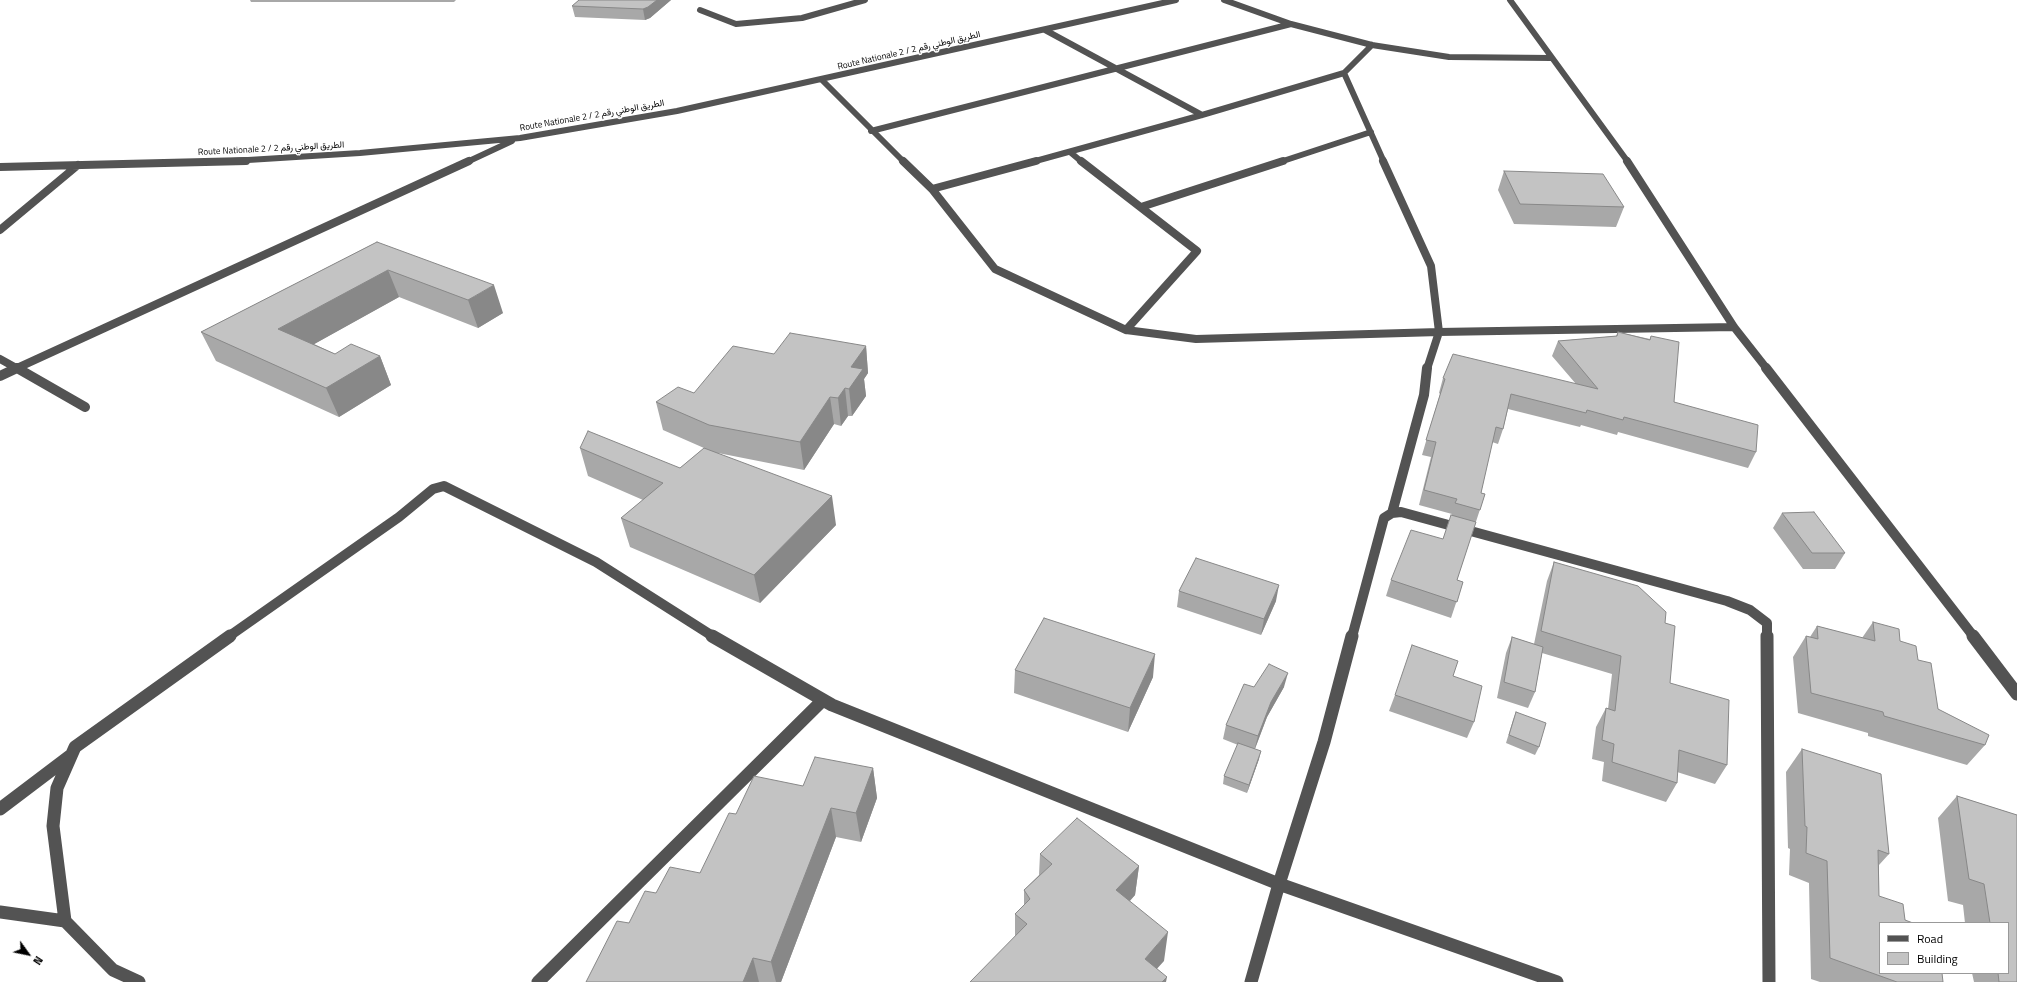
<!DOCTYPE html>
<html>
<head>
<meta charset="utf-8">
<style>
  body { margin:0 }
  #map { position:relative; width:2017px; height:982px; overflow:hidden; background:#fff; font-family:"Titillium Web",sans-serif }
  canvas { display:block }
  .legend { position:absolute; left:1879px; top:922px; width:130px; height:52px; box-sizing:border-box; background:#fff; border:1px solid #999; margin:0; padding:5px 7px; list-style:none; font-size:12px; color:#000 }
  .legend li { display:flex; align-items:center; gap:8px; height:20px }
  .legend b { width:20px; border:1px solid #999 }
  .north { position:absolute; left:8px; top:934px; width:40px; height:40px; -webkit-text-stroke:3px #fff; paint-order:stroke; rotate:123deg; font-size:11px; font-weight:700; line-height:16px; text-align:center; color:#000 }
  .north::after { content:''; display:block; margin:auto; width:14px; height:18px; background:#000; clip-path:polygon(50% 0,100% 100%,50% 72%,0 100%) }
</style>
</head>
<body>
<div id="map">
<canvas width="2017" height="982"></canvas>
<ul class="legend">
<li><b style="height:5px;background:#535353"></b>Road</li>
<li><b style="height:11px;background:#c3c3c3"></b>Building</li>
</ul>
<div class="north">N</div>
</div>
<script>
const ctx = document.querySelector('canvas').getContext('2d');
ctx.lineJoin = 'round';
function shape(rows) {
  const path = new Path2D();
  for (const r of rows) {
    path.moveTo(r[0], r[1]);
    for (let i = 2; i < r.length; i += 2) path.lineTo(r[i], r[i + 1]);
  }
  return path;
}
function stroke(path, color, width, dash) {
  ctx.strokeStyle = color;
  ctx.lineWidth = width;
  ctx.lineCap = dash ? 'butt' : 'round';
  ctx.setLineDash(dash || []);
  ctx.stroke(path);
}
function fill(path, color) {
  ctx.fillStyle = color;
  ctx.fill(path, 'evenodd');
}
function drawText(font, color, halo, rows, align = 'center') {
  ctx.font = font + ' "Titillium Web",Vazirmatn,sans-serif';
  ctx.lineWidth = 3;
  ctx.setLineDash([]);
  ctx.textBaseline = 'middle';
  ctx.strokeStyle = halo;
  ctx.fillStyle = color;
  for (const [text, x, y, turn = 0] of rows) {
    ctx.save();
    ctx.translate(x, y);
    ctx.rotate((+turn || 0) * Math.PI / 180);
    ctx.textAlign = isNaN(turn) ? turn : align;
    if (halo) ctx.strokeText(text, 0, 0);
    ctx.fillText(text, 0, 0);
    ctx.restore();
  }
}
stroke(shape([
  [1224,0,1291,24,1372,45,1449,57,1551,58],
  [1510,0,1628,162],
  [700,10,736,24,802,18,865,0],
  [1045,30,1202,115],
  [1344,73,1384,162],
  [822,80,904,162],
  [871,131,1291,24],
  [1070,152,1082,162],
  [216,162,360,153,520,138,677,111,1176,0],
  [467,162,512,141],
  [1032,162,1202,115,1344,73,1372,45],
  [1280,162,1371,132]
]), '#535353', 6);
stroke(shape([
  [903,161,932,189,995,269,1126,330,1196,339,1439,332,1431,266,1383,161],
  [1081,161,1197,251,1126,330],
  [1627,161,1734,327,1767,369],
  [0,167,246,161],
  [932,189,1036,161],
  [1141,207,1283,161],
  [0,230,78,165],
  [0,359,18,369],
  [15,369,469,161],
  [1427,369,1439,332,1734,327]
]), '#535353', 8);
stroke(shape([
  [17,368,85,407],
  [1766,368,1974,637],
  [0,376,17,368],
  [1392,513,1424,395,1427,368],
  [228,637,399,517,433,489,444,486,596,562,714,637],
  [1352,637,1384,518,1392,513,1401,512,1727,601,1750,610,1767,623,1767,637]
]), '#535353', 10);
stroke(shape([
  [712,636,832,705,1279,884,1557,982],
  [1767,636,1769,982],
  [1973,636,2017,694],
  [0,809,70,756],
  [0,912,65,921,113,970,139,982],
  [65,921,53,826,57,788,75,747,230,636],
  [538,982,823,700],
  [1251,982,1279,884,1324,742,1352,636]
]), '#535353', 13);
fill(shape([
  [250,0,456,0,454,2,251,2],
  [579,0,671,0,650,18,645,20,575,17,572,6],
  [1504,171,1624,207,1616,227,1514,224,1498,190],
  [377,242,503,313,478,328,399,297,314,344,335,354,380,356,391,385,339,417,216,361,201,332],
  [1618,332,1650,339,1651,336,1674,402,1756,452,1748,468,1618,432,1617,435,1581,425,1580,427,1508,409,1503,429,1498,444,1492,442,1481,493,1485,494,1457,580,1463,582,1451,618,1386,596,1391,580,1443,539,1452,514,1419,505,1431,457,1422,455,1440,394,1439,393,1443,378,1576,384,1552,356,1558,341,1616,336],
  [866,346,868,373,864,379,866,396,852,416,848,416,841,426,834,424,804,470,718,453,836,525,760,603,630,547,621,518,643,500,588,476,580,448,680,468,704,448,663,430,656,402,694,393,774,354],
  [1782,513,1845,553,1835,569,1803,569,1773,528],
  [1554,562,1665,623,1670,683,1727,765,1715,784,1677,772,1677,783,1666,802,1602,781,1604,762,1592,759,1596,727,1606,708,1608,709,1612,674,1542,653,1535,692,1528,708,1497,698,1506,653,1512,637,1534,644,1547,581],
  [1179,591,1276,601,1261,635,1177,607],
  [1873,622,1900,641,1918,660,1938,709,1985,745,1967,765,1868,736,1868,733,1798,713,1793,657,1806,636,1810,637,1817,626,1862,638],
  [1015,670,1153,677,1128,732,1014,693],
  [1453,676,1474,722,1467,738,1389,711,1395,695],
  [1254,687,1284,687,1267,717,1255,749,1259,759,1247,793,1223,784,1224,776,1238,745,1223,739,1226,725],
  [1516,712,1539,747,1535,755,1506,743,1513,720],
  [1802,749,1889,854,1879,865,1879,896,1905,920,1943,982,1820,982,1811,979,1809,883,1789,875,1790,849,1788,848,1786,772],
  [873,768,877,798,861,842,836,837,781,982,586,982,629,923,656,893,700,873,736,814,803,786],
  [1957,796,2017,815,2017,982,1974,982,1972,973,2008,973,2008,923,1965,923,1963,905,1948,901,1938,818],
  [1040,854,1139,866,1135,895,1130,901,1164,961,1015,936,1015,914,1024,905,1024,890,1039,875]
]), '#a8a8a8');
fill(shape([
  [657,0,671,0,650,18,645,20,643,9],
  [388,270,399,297,291,357,278,329],
  [494,285,503,313,478,328,468,300],
  [866,346,868,373,864,379,866,396,852,416,849,389,851,367],
  [380,356,391,385,339,417,326,388],
  [845,388,848,416,841,426,838,398],
  [830,397,834,424,804,470,800,442],
  [832,496,836,525,760,603,754,575],
  [1279,585,1276,601,1261,635,1264,619],
  [1155,654,1153,677,1128,732,1130,708],
  [1288,673,1284,687,1267,717,1254,751,1258,736,1271,702],
  [1261,751,1259,759,1247,793,1249,785],
  [873,768,877,798,861,842,856,813],
  [831,808,836,837,781,982,776,982,771,962],
  [1139,866,1135,895,1113,919,1116,890],
  [1168,932,1164,961,1145,982,1145,959],
  [753,958,759,982,743,982],
  [1167,977,1166,982,1162,982]
]), '#888');
const building = shape([
  [579,0,657,0,648,7,643,9,572,6,579,0],
  [1504,171,1603,174,1624,207,1520,204,1504,171],
  [377,242,494,285,468,300,388,270,278,329,335,354,351,344,380,356,326,388,201,332,377,242],
  [1618,332,1650,340,1651,336,1679,342,1674,402,1758,425,1756,452,1624,417,1623,420,1587,410,1586,413,1511,394,1503,429,1496,427,1481,493,1485,494,1480,510,1455,503,1457,499,1424,490,1436,442,1426,440,1445,379,1443,378,1453,354,1598,389,1558,341,1617,336,1618,332],
  [790,333,866,346,851,367,863,369,849,389,845,388,838,398,830,397,800,442,709,425,656,402,678,387,694,393,733,346,774,354,790,333],
  [588,431,680,468,704,448,832,496,754,575,621,518,663,483,580,448,588,431],
  [1814,512,1845,553,1812,553,1782,513,1814,512],
  [1451,515,1476,522,1457,580,1463,582,1457,602,1391,580,1411,530,1443,539,1451,515],
  [1196,558,1279,585,1264,619,1179,591,1196,558],
  [1554,562,1638,586,1666,612,1665,623,1675,626,1670,683,1729,700,1727,765,1679,750,1677,783,1612,762,1614,744,1602,740,1606,708,1615,711,1621,656,1541,631,1554,562],
  [1044,618,1155,654,1130,708,1015,670,1044,618],
  [1873,622,1899,629,1900,641,1916,646,1918,660,1931,663,1938,709,1989,735,1985,745,1884,716,1883,712,1811,693,1806,636,1818,639,1817,626,1875,641,1873,622],
  [1512,637,1543,647,1535,692,1504,682,1512,637],
  [1412,645,1458,661,1453,676,1482,686,1474,722,1395,695,1412,645],
  [1269,664,1288,673,1271,702,1258,736,1226,725,1244,684,1254,687,1269,664],
  [1516,712,1546,723,1539,747,1509,735,1516,712],
  [1238,743,1261,751,1249,785,1224,776,1238,743],
  [1802,749,1881,774,1889,854,1878,850,1879,896,1903,904,1905,920,1913,923,1880,923,1880,973,1942,973,1943,982,1897,982,1830,958,1827,861,1806,853,1807,827,1805,826,1802,749],
  [815,757,873,768,856,813,831,808,771,962,753,958,743,982,586,982,617,921,629,923,645,891,656,893,670,867,700,873,729,813,736,814,754,776,803,786,815,757],
  [1957,796,2017,815,2017,982,1999,982,1998,973,2008,973,2008,923,1990,923,1984,884,1969,879,1957,796],
  [1077,818,1139,866,1116,890,1168,932,1145,959,1167,977,1162,982,970,982,1027,924,1015,914,1030,899,1024,890,1052,864,1040,854,1077,818]
]);
fill(building, '#c3c3c3');
stroke(building, '#888', 1);
drawText('9px', '#000', '#fff', [
  ["Route Nationale 2 / الطريق الوطني رقم 2",909,51,-13],
  ["Route Nationale 2 / الطريق الوطني رقم 2",592,116,-10],
  ["Route Nationale 2 / الطريق الوطني رقم 2",271,149,-3]
]);
</script>
</body>
</html>
